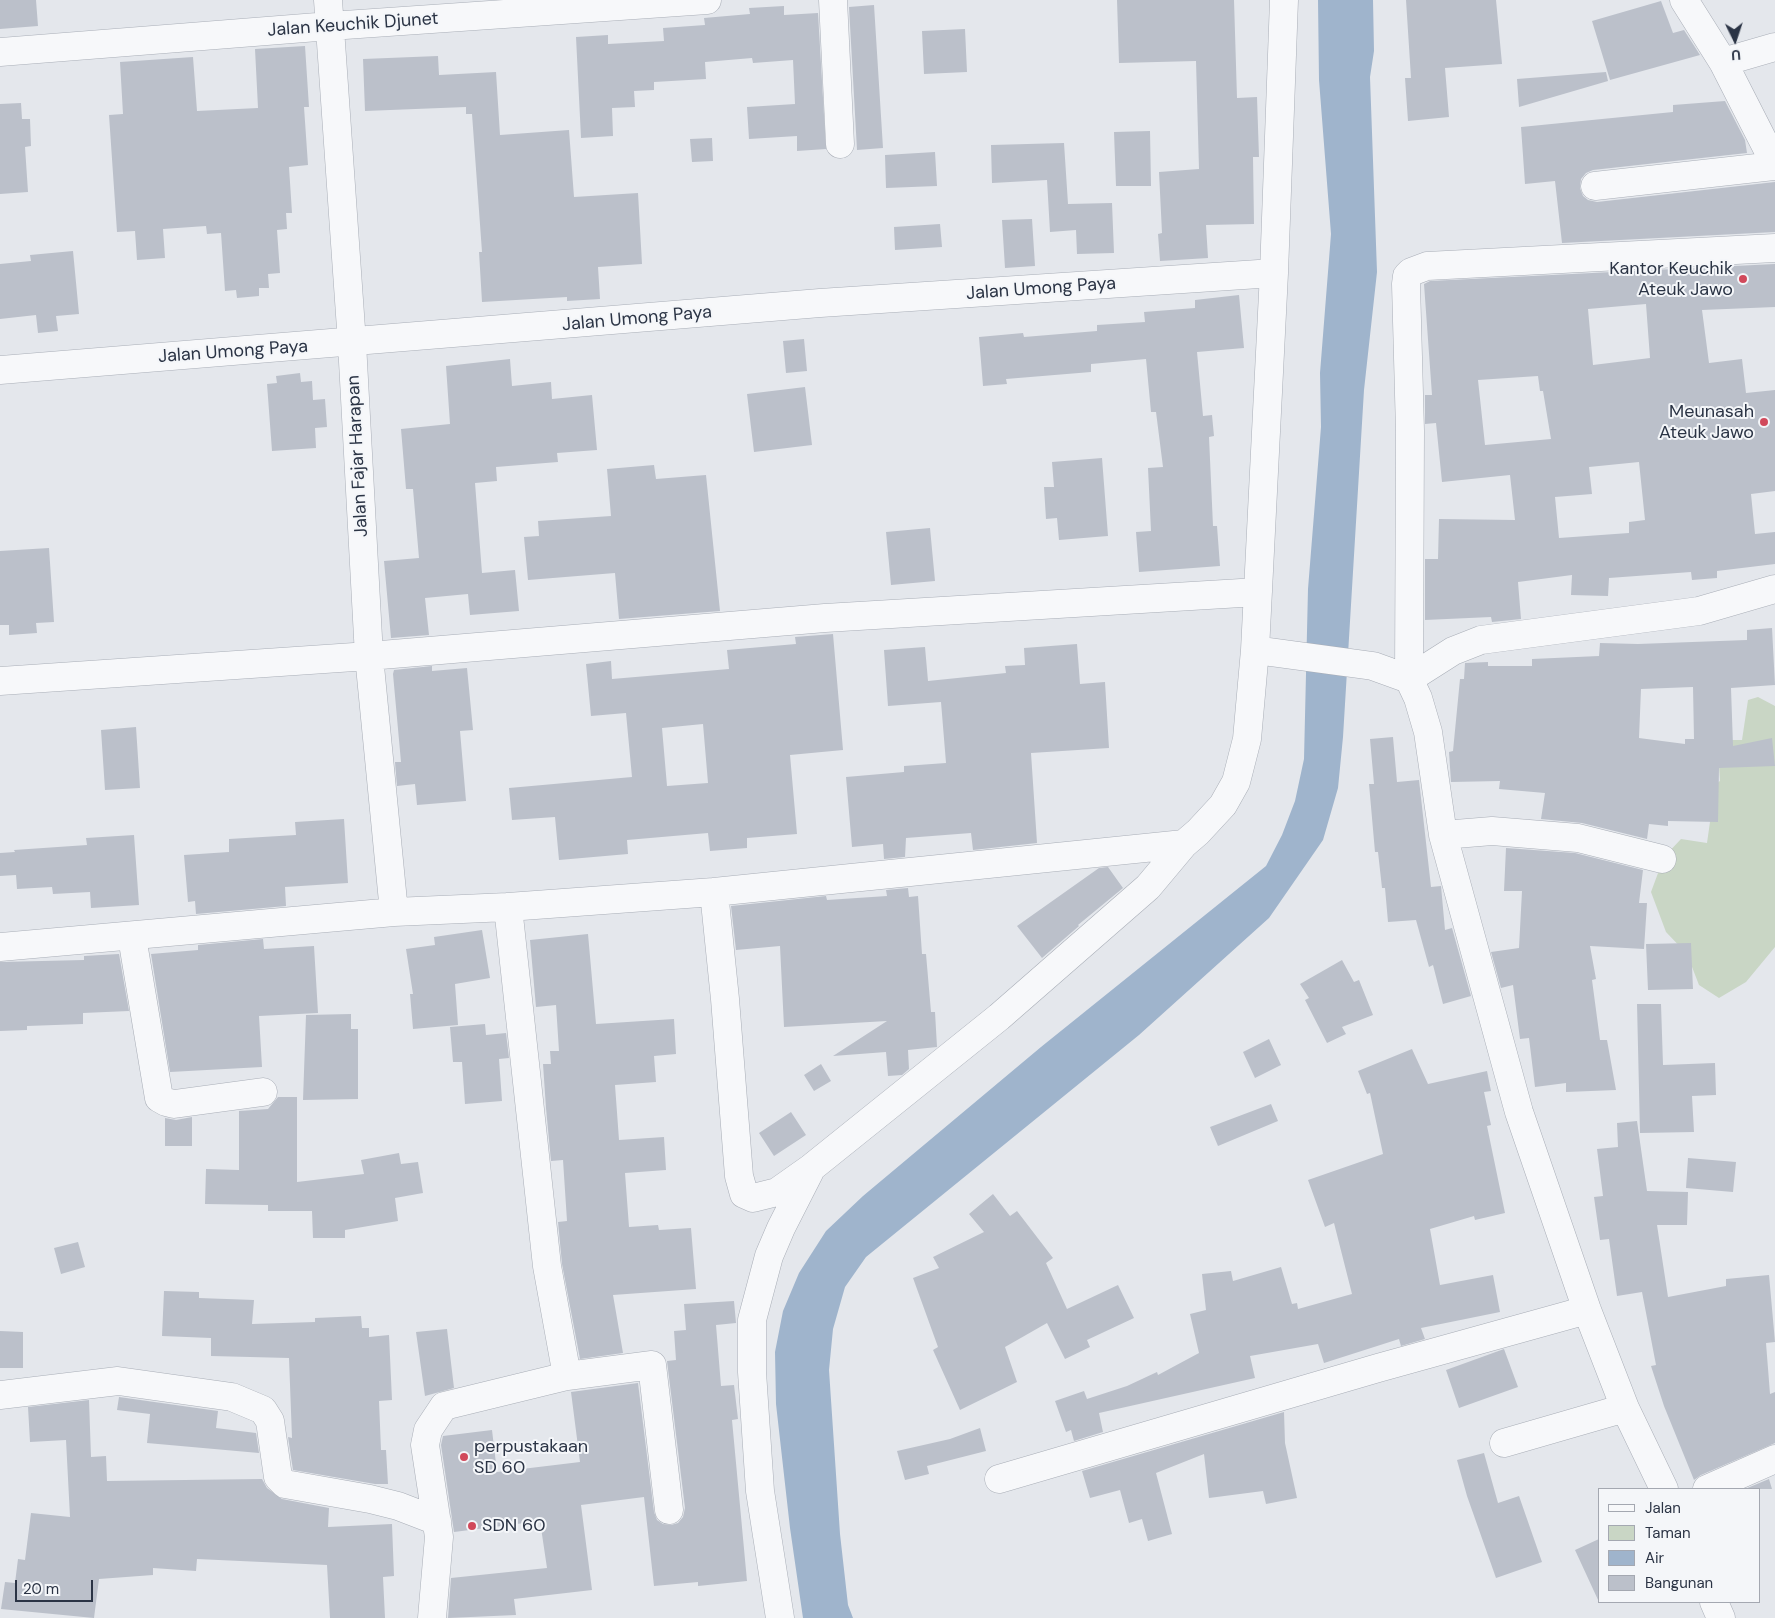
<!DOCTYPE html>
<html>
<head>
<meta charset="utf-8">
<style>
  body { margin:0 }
  #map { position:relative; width:1775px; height:1618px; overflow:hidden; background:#e4e7ec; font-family:"DM Sans",sans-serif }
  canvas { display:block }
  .legend { position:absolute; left:1598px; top:1488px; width:162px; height:115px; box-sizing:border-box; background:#f4f6f9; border:1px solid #a4a8b1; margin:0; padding:6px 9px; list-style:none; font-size:15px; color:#2b3445 }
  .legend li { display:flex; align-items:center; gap:10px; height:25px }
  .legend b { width:25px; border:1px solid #a4a8b1 }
  .north { position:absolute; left:1710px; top:15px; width:50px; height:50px; -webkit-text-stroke:4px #f4f6f9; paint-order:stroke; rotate:176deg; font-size:14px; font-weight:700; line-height:20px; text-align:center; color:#2b3445 }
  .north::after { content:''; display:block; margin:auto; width:18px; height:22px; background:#2b3445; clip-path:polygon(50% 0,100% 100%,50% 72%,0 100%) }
  .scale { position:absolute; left:15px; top:1580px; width:78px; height:22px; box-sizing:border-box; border:2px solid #2b3445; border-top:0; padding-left:6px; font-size:15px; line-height:18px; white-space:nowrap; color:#2b3445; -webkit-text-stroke:4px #f4f6f9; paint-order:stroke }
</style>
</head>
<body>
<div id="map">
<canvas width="1775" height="1618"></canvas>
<ul class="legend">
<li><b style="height:6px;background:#f7f8fa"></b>Jalan</li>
<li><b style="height:14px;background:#c9d6c5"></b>Taman</li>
<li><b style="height:14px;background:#9fb4cc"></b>Air</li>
<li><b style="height:14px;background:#bbc0ca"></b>Bangunan</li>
</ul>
<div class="north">U</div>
<div class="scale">20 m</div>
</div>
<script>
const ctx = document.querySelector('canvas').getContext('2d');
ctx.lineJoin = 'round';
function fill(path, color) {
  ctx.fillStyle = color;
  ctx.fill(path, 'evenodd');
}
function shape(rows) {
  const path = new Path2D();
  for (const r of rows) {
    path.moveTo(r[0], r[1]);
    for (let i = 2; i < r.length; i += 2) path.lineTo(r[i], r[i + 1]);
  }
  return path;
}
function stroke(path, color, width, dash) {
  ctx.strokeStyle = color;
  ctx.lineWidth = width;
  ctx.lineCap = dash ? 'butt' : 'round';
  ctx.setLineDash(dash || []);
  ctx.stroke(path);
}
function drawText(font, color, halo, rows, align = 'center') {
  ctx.font = font + ' "DM Sans",sans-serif';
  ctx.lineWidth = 4;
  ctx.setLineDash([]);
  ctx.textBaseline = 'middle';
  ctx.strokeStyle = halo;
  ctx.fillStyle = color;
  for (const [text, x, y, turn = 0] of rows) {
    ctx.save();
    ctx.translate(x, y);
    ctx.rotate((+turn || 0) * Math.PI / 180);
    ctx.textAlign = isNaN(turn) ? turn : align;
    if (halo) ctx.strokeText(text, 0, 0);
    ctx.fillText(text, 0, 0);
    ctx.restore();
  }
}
fill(shape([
  [1758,697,1775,706,1775,947,1746,982,1719,998,1699,985,1687,954,1666,932,1651,892,1664,857,1681,839,1707,843,1710,822,1701,793,1720,781,1718,749,1724,740,1742,740,1748,700]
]), '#c9d6c5');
fill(shape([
  [1318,0,1373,0,1374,51,1370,77,1377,272,1364,390,1343,737,1338,788,1323,840,1269,918,1139,1035,866,1257,845,1287,833,1329,829,1370,840,1534,848,1605,853,1618,803,1618,790,1528,776,1404,775,1352,783,1311,799,1273,826,1231,863,1196,1041,1047,1266,866,1282,835,1295,801,1304,759,1308,589,1321,427,1320,373,1331,234,1319,80]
]), '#9fb4cc');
fill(shape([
  [0,0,36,0,38,26,0,29],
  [1117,0,1234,0,1237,98,1257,97,1259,157,1253,157,1254,224,1206,225,1208,258,1160,261,1158,234,1162,233,1159,172,1199,169,1196,61,1119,63],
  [1406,0,1496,0,1502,64,1445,68,1449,117,1408,121,1405,78,1411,78],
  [1661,1,1673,33,1684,30,1700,55,1610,80,1592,21],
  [874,5,883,148,857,150,849,7],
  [784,6,784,15,818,13,826,149,797,151,797,136,749,139,747,107,795,104,793,60,753,63,752,58,705,62,706,79,654,82,654,90,634,91,635,107,612,108,613,136,581,138,576,37,608,35,608,44,664,41,663,28,705,25,704,18,750,14,749,8],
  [965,29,967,72,924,74,922,31],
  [305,46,309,107,304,107,308,165,289,167,292,213,286,213,287,229,277,230,280,273,268,274,269,288,259,288,259,296,237,298,236,290,225,291,221,233,207,234,206,226,163,229,165,258,137,260,135,231,117,232,109,115,123,114,120,62,193,57,197,111,258,108,255,49],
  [438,56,439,75,496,72,500,135,569,130,574,197,638,193,642,264,598,267,600,299,567,301,567,297,482,302,479,252,482,252,472,114,466,114,466,107,365,111,363,59],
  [1606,72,1608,81,1519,107,1517,79],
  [1725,101,1745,140,1747,153,1593,170,1586,173,1581,179,1580,188,1583,196,1588,200,1597,202,1775,182,1775,232,1562,243,1555,181,1525,184,1521,127,1673,112,1673,105],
  [21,103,22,119,30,119,31,146,25,147,28,192,0,194,0,104],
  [1150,131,1151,186,1116,186,1114,132],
  [712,138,713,161,692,162,690,139],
  [1064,143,1068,204,1112,203,1114,253,1077,254,1076,230,1050,232,1047,180,992,183,991,145],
  [935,152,937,186,886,188,885,155],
  [1032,219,1035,266,1005,268,1002,220],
  [940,224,942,247,895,250,894,227],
  [73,251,79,314,56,316,58,331,38,333,36,315,0,319,0,264,31,261,30,255],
  [1775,264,1775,307,1702,310,1709,363,1742,359,1746,393,1775,390,1775,491,1751,494,1755,534,1775,532,1775,564,1717,571,1717,578,1692,580,1691,572,1609,578,1608,596,1571,595,1572,575,1518,582,1521,619,1492,622,1491,617,1425,620,1425,559,1438,559,1439,519,1515,520,1510,475,1442,482,1436,423,1425,424,1425,395,1432,395,1424,284,1430,281],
  [1646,304,1650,358,1593,365,1588,309],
  [1538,376,1540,391,1543,391,1551,439,1485,445,1478,380],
  [1639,462,1645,520,1629,522,1629,533,1559,538,1555,497,1592,494,1589,467],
  [1239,295,1244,348,1197,352,1203,416,1212,415,1214,436,1209,437,1213,526,1217,526,1220,566,1139,572,1136,532,1151,531,1148,468,1163,467,1156,412,1151,412,1146,359,1091,364,1091,372,1006,379,1007,384,983,386,979,337,1023,333,1024,337,1097,331,1097,325,1145,322,1144,312,1195,308,1195,300],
  [804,339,807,371,786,373,783,341],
  [510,359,512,386,551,382,552,399,592,395,597,450,557,453,558,462,496,467,497,481,475,483,482,573,515,570,519,611,470,615,468,594,425,598,429,635,391,638,384,561,419,558,413,489,406,489,401,429,450,424,446,366],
  [300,373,301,382,312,381,313,400,325,399,327,427,315,428,316,448,272,451,267,384,277,383,276,376],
  [805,387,812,445,754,452,747,394],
  [1102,458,1108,536,1059,540,1057,518,1046,519,1044,487,1054,487,1052,462],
  [654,465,656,479,706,475,720,611,619,619,615,573,528,580,524,537,539,536,538,521,611,516,607,469],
  [930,528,935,581,891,585,886,532],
  [49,548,54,622,36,623,37,633,9,635,9,625,0,625,0,551],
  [1772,628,1775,685,1731,688,1733,746,1772,738,1775,766,1719,768,1718,822,1668,821,1668,826,1649,824,1647,839,1582,823,1541,819,1545,793,1499,789,1500,781,1451,782,1449,752,1453,751,1460,679,1464,679,1465,663,1488,662,1488,666,1532,666,1532,659,1599,656,1600,643,1638,644,1747,640,1747,630],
  [1693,687,1694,739,1685,739,1685,744,1639,738,1641,689],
  [833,634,843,750,790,755,797,834,747,838,747,848,710,851,708,833,627,840,628,854,559,860,555,817,512,820,509,788,632,777,626,713,591,716,586,664,611,661,612,679,729,669,727,650,796,644,795,637],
  [703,724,708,783,667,786,662,728],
  [1077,644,1080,684,1105,682,1109,748,1031,753,1037,843,973,850,971,833,906,838,905,857,884,859,883,844,852,847,846,777,904,772,904,766,946,763,941,702,888,706,884,650,925,647,928,681,1006,673,1005,666,1025,665,1024,648],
  [432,666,432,671,467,668,473,730,460,731,466,801,417,805,415,784,397,786,395,762,401,762,393,674,394,670],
  [136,727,140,788,105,790,101,730],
  [1393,737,1397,782,1419,780,1431,887,1441,886,1445,930,1452,928,1471,996,1443,1004,1433,965,1429,967,1416,920,1388,922,1385,888,1382,888,1378,852,1375,852,1369,784,1374,784,1370,739],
  [344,819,348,883,285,887,286,906,196,914,195,901,188,902,184,855,229,852,229,839,296,835,295,822],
  [134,835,139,905,91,908,90,892,53,894,52,887,17,889,16,875,0,876,0,853,15,852,14,850,87,845,86,838],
  [1506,848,1575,853,1643,870,1639,903,1647,903,1644,949,1590,946,1596,979,1592,980,1600,1040,1607,1040,1616,1090,1566,1092,1566,1083,1535,1087,1529,1038,1520,1039,1513,985,1501,988,1491,952,1519,948,1522,891,1504,891],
  [1108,867,1123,888,1078,925,1079,926,1042,958,1017,926,1099,868],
  [908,888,909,897,918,896,922,954,926,954,931,1012,935,1012,937,1047,908,1050,909,1069,902,1075,888,1076,886,1052,833,1056,887,1021,784,1027,780,946,736,950,731,906,826,896,827,900,887,896,886,890],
  [482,930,490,978,455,984,458,1025,413,1029,410,994,413,994,406,949,435,945,434,937],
  [588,934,596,1024,674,1019,676,1054,654,1056,656,1082,615,1085,619,1140,664,1137,666,1170,625,1173,629,1227,658,1225,659,1230,691,1228,696,1289,613,1295,623,1353,580,1359,562,1264,558,1222,567,1221,563,1160,551,1161,546,1108,543,1064,551,1064,550,1051,559,1051,556,1005,536,1007,530,940],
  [263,939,264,949,314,946,318,1013,259,1016,262,1067,170,1072,151,954,198,950,198,945],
  [1691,943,1693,989,1648,990,1646,944],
  [119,954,129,1011,83,1013,83,1024,27,1026,27,1030,0,1031,0,962,84,960,84,956],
  [1342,960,1354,982,1359,980,1373,1015,1342,1027,1346,1034,1327,1043,1305,1000,1309,998,1300,984],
  [1637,1004,1661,1004,1663,1065,1715,1063,1716,1095,1692,1096,1694,1132,1640,1133],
  [351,1014,351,1029,358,1029,358,1099,303,1100,306,1015],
  [485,1024,486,1035,506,1033,509,1058,499,1059,502,1101,465,1104,462,1062,453,1062,450,1027],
  [1269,1039,1281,1065,1255,1078,1243,1052],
  [1412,1049,1428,1084,1487,1071,1491,1091,1484,1092,1491,1125,1487,1126,1505,1213,1475,1220,1474,1216,1430,1229,1440,1285,1493,1275,1500,1312,1421,1328,1425,1339,1401,1346,1399,1339,1324,1363,1318,1344,1250,1356,1255,1378,1099,1413,1103,1432,1074,1441,1071,1430,1066,1432,1055,1401,1084,1391,1087,1399,1127,1386,1157,1372,1158,1375,1199,1353,1190,1314,1206,1310,1202,1274,1231,1271,1233,1281,1281,1267,1292,1304,1297,1303,1298,1309,1352,1294,1334,1223,1325,1227,1308,1180,1383,1154,1370,1093,1367,1094,1358,1071],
  [821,1064,831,1081,814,1091,804,1075],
  [278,1097,297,1097,297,1182,364,1174,361,1160,399,1153,401,1164,418,1162,423,1193,395,1198,398,1221,345,1230,345,1238,313,1238,312,1211,268,1211,268,1205,205,1204,206,1169,239,1170,239,1111,268,1109],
  [1271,1104,1278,1121,1218,1146,1210,1127],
  [791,1112,806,1135,774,1156,759,1133],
  [192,1117,192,1146,165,1146,165,1118,176,1120],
  [1637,1121,1647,1191,1688,1192,1687,1225,1657,1225,1668,1297,1726,1286,1726,1279,1769,1275,1775,1342,1766,1343,1770,1394,1775,1392,1775,1443,1701,1475,1694,1480,1664,1406,1651,1366,1656,1365,1642,1292,1617,1296,1609,1239,1600,1240,1594,1197,1603,1196,1597,1149,1618,1147,1617,1123],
  [1688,1158,1736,1162,1733,1192,1686,1188],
  [993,1194,1010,1216,1017,1211,1053,1258,1046,1263,1067,1309,1118,1285,1134,1318,1087,1340,1090,1347,1065,1359,1047,1323,1005,1347,1017,1382,960,1410,933,1350,938,1347,913,1278,939,1268,933,1257,984,1232,969,1214],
  [78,1242,85,1267,61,1274,54,1248],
  [164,1291,199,1292,199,1298,254,1300,252,1324,315,1322,315,1318,361,1316,362,1328,369,1328,369,1337,389,1335,392,1400,379,1401,381,1450,386,1450,388,1484,375,1484,293,1470,288,1437,292,1438,289,1358,211,1356,211,1338,162,1336],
  [734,1301,736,1323,716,1325,721,1386,734,1385,738,1419,732,1420,747,1581,698,1586,698,1582,654,1586,644,1497,581,1505,592,1590,514,1599,516,1615,448,1618,451,1578,547,1568,540,1521,454,1532,441,1445,443,1436,492,1430,497,1472,580,1462,571,1392,638,1383,654,1512,657,1520,663,1524,671,1525,678,1523,683,1517,685,1508,667,1361,676,1360,674,1331,686,1330,684,1304],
  [447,1329,454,1388,425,1396,416,1332],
  [0,1331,23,1332,23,1368,0,1368],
  [1504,1349,1518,1387,1459,1408,1446,1370],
  [119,1397,218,1411,216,1428,256,1433,259,1453,147,1443,150,1414,117,1410],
  [89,1400,91,1457,106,1456,107,1481,262,1479,267,1488,282,1499,329,1508,328,1527,392,1524,394,1576,383,1577,385,1618,330,1618,327,1565,197,1559,196,1571,153,1568,153,1575,99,1579,94,1618,1,1609,5,1582,15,1583,18,1559,25,1560,31,1513,70,1517,66,1440,30,1442,28,1407],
  [1284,1412,1285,1443,1297,1498,1266,1504,1263,1491,1209,1498,1204,1454,1156,1473,1172,1534,1148,1541,1142,1519,1129,1523,1120,1490,1090,1498,1082,1471],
  [980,1428,986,1451,927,1466,929,1474,905,1480,897,1451,950,1439],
  [1484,1453,1498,1503,1519,1496,1542,1562,1496,1578,1467,1496,1457,1460],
  [1769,1479,1772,1489,1745,1489],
  [1599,1539,1599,1602,1575,1550]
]), '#bbc0ca');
const minor = shape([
  [328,0,352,343,369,656,394,912],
  [833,0,840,144],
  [1684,0,1723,62,1775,164],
  [0,52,330,26,707,0],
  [1723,62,1775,47],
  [1595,186,1775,166],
  [0,370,820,303,1274,273],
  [1255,650,1373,666,1409,679],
  [1409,679,1453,651,1481,640,1699,611,1775,589],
  [0,681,369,656,825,618,1258,592],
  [1443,835,1492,831,1578,838,1662,859],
  [714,892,725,999,739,1176,744,1194,753,1198,777,1192,811,1168,999,1017,1148,887,1184,844],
  [132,937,159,1098,166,1102,174,1104,263,1092],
  [0,947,394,912,508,907,714,892,1184,844,1198,832,1223,805,1236,782,1247,739,1255,650,1274,273,1284,0],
  [567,1376,652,1365,669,1510],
  [0,1395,118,1381,232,1397,263,1410,270,1421,278,1477,285,1484,370,1499,398,1506,437,1521],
  [1504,1443,1625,1408],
  [999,1479,1378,1368,1587,1310],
  [1664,1489,1625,1408,1587,1310,1519,1112,1443,835,1428,732,1418,698,1409,679,1410,431,1406,284,1407,276,1411,272,1427,266,1775,248],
  [1707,1489,1775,1459],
  [1714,1602,1721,1618],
  [432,1618,439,1537,425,1445,428,1430,444,1406,567,1376,547,1266,508,907],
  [780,1618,760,1491,752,1372,752,1320,769,1256,781,1228,810,1171]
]);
stroke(minor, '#a9aeb7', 29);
stroke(minor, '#f7f8fa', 28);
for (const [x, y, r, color] of [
  [1743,279,5,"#d1495b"],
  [1764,422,5,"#d1495b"],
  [464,1457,5,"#d1495b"],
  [472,1526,5,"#d1495b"]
]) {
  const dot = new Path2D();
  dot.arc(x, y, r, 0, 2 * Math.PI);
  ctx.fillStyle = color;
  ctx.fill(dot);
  stroke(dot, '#f4f6f9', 2);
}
drawText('18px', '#2b3445', '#f4f6f9', [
  ["Jalan Keuchik Djunet",353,25,-4],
  ["Jalan Umong Paya",1041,289,-4],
  ["Jalan Umong Paya",637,319,-5],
  ["Jalan Umong Paya",233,352,-4],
  ["Jalan Fajar Harapan",358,456,-93]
]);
drawText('18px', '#2b3445', '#f4f6f9', [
  ["Kantor Keuchik",1733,269],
  ["Ateuk Jawo",1733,290],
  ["Meunasah",1754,412],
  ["Ateuk Jawo",1754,433],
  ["perpustakaan",474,1447,"left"],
  ["SD 60",474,1468,"left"],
  ["SDN 60",482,1526,"left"]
], 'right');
</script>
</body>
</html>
